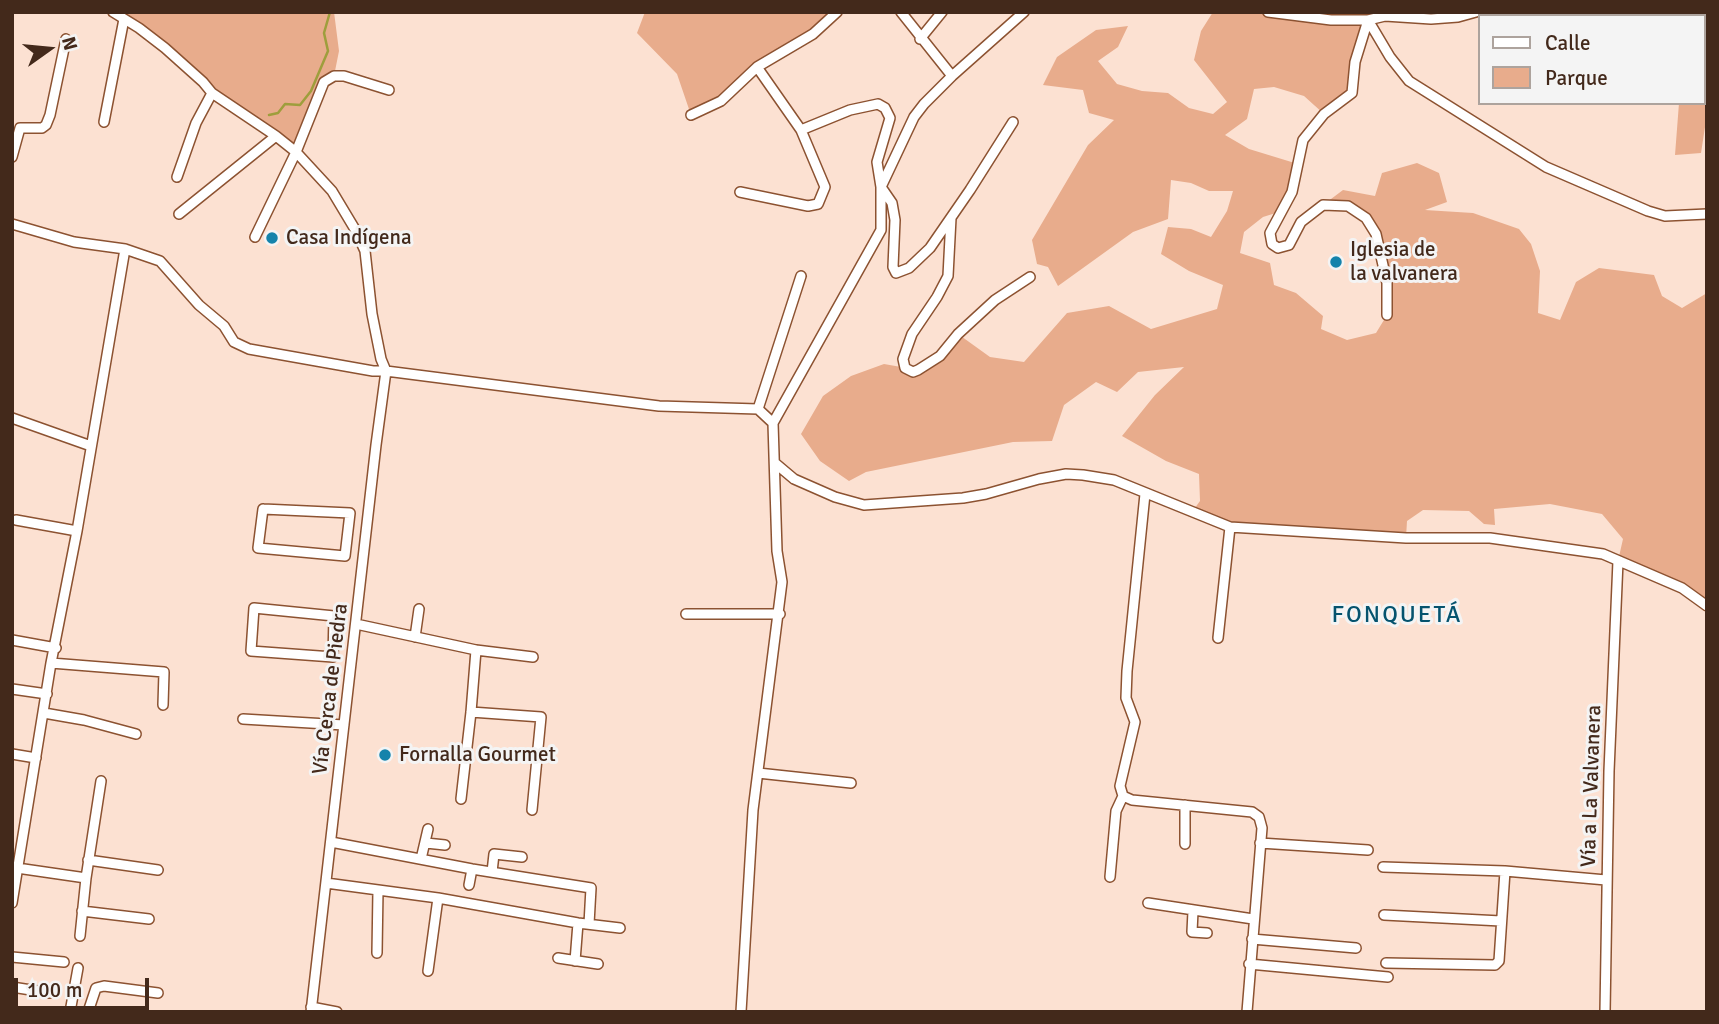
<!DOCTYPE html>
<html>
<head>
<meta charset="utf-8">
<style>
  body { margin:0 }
  #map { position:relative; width:1719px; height:1024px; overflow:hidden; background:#fce1d2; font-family:Signika,sans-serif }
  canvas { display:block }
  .frame { position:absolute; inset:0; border:14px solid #43291b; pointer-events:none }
  .legend { position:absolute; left:1478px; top:14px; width:228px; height:91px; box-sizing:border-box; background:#f4f4f4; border:2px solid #ada39d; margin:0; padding:9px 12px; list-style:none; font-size:21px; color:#43291b }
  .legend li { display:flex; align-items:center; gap:14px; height:35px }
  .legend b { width:35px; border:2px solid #ada39d }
  .north { position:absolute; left:14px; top:14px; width:70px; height:70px; -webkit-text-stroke:5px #f4f4f4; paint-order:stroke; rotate:75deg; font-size:19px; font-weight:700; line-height:28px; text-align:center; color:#43291b }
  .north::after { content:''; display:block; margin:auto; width:24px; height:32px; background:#43291b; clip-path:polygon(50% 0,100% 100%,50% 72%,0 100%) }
  .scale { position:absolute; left:14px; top:978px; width:135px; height:32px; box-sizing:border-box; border:4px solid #43291b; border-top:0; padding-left:9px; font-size:21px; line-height:24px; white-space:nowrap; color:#43291b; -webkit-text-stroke:5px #f4f4f4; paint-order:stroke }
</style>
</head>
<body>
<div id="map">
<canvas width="1719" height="1024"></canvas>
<div class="frame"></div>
<ul class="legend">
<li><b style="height:9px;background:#fff"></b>Calle</li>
<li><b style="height:19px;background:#e8ac8c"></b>Parque</li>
</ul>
<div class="north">N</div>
<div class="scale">100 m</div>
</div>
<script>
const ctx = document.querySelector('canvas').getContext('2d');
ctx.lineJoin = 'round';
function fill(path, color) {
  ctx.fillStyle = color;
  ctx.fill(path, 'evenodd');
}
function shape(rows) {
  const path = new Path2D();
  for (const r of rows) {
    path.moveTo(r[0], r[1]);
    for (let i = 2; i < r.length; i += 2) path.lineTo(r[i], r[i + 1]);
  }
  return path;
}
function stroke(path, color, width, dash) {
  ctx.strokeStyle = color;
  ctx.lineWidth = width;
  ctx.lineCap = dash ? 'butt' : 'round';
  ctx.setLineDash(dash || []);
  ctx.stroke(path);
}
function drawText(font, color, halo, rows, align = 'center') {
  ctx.font = font + ' Signika,sans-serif';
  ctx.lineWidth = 6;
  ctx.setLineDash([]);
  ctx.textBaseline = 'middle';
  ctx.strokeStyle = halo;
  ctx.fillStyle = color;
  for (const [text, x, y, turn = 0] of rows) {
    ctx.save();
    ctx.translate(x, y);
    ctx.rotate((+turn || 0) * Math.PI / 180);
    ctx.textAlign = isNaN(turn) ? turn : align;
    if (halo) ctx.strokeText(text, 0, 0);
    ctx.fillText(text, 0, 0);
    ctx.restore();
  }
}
fill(shape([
  [113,12,334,12,339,51,334,76,324,82,296,152],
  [645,12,837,12,778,54,721,101,691,115,677,74,637,33],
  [1213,12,1268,12,1368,20,1352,93,1324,114,1304,96,1274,87,1254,89,1247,119,1225,135,1249,149,1298,164,1282,211,1263,217,1244,232,1240,253,1270,263,1274,285,1296,293,1323,316,1321,329,1347,340,1376,333,1387,315,1376,234,1348,206,1323,205,1343,190,1375,196,1382,173,1417,163,1439,173,1447,202,1425,210,1473,213,1519,229,1531,244,1540,271,1538,313,1560,320,1576,282,1599,268,1654,275,1662,296,1682,308,1707,293,1707,606,1682,588,1618,561,1623,539,1602,514,1550,504,1494,509,1495,525,1484,524,1469,511,1423,510,1407,521,1406,538,1230,527,1192,512,1200,501,1199,474,1166,461,1122,436,1155,395,1184,367,1138,372,1117,392,1096,382,1064,405,1052,441,1013,442,866,472,849,481,820,461,801,434,823,396,851,376,884,364,918,370,958,334,990,357,1024,362,1067,313,1109,306,1151,329,1217,309,1223,285,1189,271,1161,254,1168,227,1191,229,1211,237,1227,211,1233,191,1209,191,1191,183,1171,180,1168,219,1133,232,1058,286,1048,267,1037,264,1032,240,1088,145,1114,120,1089,113,1083,90,1043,85,1057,57,1096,30,1128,26,1118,47,1098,61,1117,84,1142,91,1168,93,1189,108,1213,114,1227,102,1194,60,1201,31],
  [1694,12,1707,12,1707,114,1701,153,1675,155,1679,103,1703,103,1703,16,1685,16]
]), '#e8ac8c');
stroke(shape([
  [269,115,278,113,285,104,300,105,311,91,328,51,324,33,330,12]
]), '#9e9e3c', 2.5);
const street = shape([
  [113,12,139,28,165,48,203,82,212,93,276,136,296,152,332,191,356,231,365,251,372,314,381,359,386,371],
  [837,12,813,34,757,67,801,130,850,110,878,104,885,108,890,118,877,162,881,187,892,203,895,220,893,267,896,273,909,268,930,248,970,190,1013,122],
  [901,12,952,76],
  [1268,12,1331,20,1368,20,1385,16,1431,19,1458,17,1476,12],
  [1368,20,1355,62,1352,93,1324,114,1303,140,1292,192,1270,233,1272,244,1278,248,1289,245,1301,222,1323,205,1348,206,1366,218,1376,234,1387,283,1387,315],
  [1368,20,1390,57,1409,81,1546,167,1648,211,1665,216,1707,214],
  [920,39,942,12],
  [691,115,721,101,757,67],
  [104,122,124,19],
  [12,157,20,128,42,128,46,125,50,115,66,39],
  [177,177,196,123,212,93],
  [740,192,808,206,818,204,825,187,801,130],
  [179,214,276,136],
  [951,218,948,276,937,297,912,334,903,359,905,368,913,372,918,370,940,356,958,334,995,300,1030,277],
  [12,224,74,242,125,249,160,261,199,305,224,326,234,342,249,349,373,371,386,371,659,406,758,409,773,423,777,551,782,582,753,810,741,1012],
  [255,237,296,152,324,82,334,76,344,76,389,90],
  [758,409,801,276],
  [12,418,91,446],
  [773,423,881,230,881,187,914,117,924,104,952,76,1024,12],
  [775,463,794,479,835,497,864,505,963,498,986,494,1039,479,1066,474,1083,475,1114,480,1230,527,1406,538,1490,538,1603,554,1682,588,1707,606],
  [1145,494,1127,671,1126,698,1135,722,1120,786,1123,796,1132,800,1252,812,1259,817,1262,828,1247,1012],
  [263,509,350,513,345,556,258,548,263,509],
  [16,520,77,531],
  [254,608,334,616,333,657,251,651,254,608],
  [686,614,780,614],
  [356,624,476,650,471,712,461,799],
  [415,637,419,609],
  [1218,638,1230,527],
  [12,640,56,648],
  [476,650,533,657],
  [51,663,164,672,163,705],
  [12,689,47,694],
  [471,712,541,717,532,810],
  [44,713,84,720,136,734],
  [243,719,344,725],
  [12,754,36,758],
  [758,773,851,783],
  [331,842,472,869,591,888,589,924],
  [426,843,445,845],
  [1260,843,1368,850],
  [1185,844,1185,805],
  [421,859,428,829],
  [88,860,158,870],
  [1383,867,1505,871,1606,880],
  [17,868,86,878],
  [492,872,494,854,522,857],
  [1110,877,1116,811,1123,796],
  [326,883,438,898,578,923,620,928],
  [469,885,472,869],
  [12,903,51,663,77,531,125,249],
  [1148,903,1253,919],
  [82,911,149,919],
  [1193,911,1192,932,1207,933],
  [1384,915,1501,921],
  [80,936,86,878,101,781],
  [1252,939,1356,948],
  [377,953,378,890],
  [12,957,64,962],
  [558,958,598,964],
  [575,961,578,923],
  [1386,963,1495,965,1499,961,1505,871],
  [1249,964,1388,977],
  [428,971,438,898],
  [12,987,50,993],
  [311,1007,337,1012],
  [70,1012,78,968],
  [88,1012,96,988,104,986,158,993],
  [311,1012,376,445,386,371],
  [1605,1012,1609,771,1618,561]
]);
stroke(street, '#8c5231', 12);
stroke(street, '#fff', 9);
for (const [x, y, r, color] of [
  [272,238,7,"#1583ab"],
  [1336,262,7,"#1583ab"],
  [385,755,7,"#1583ab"]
]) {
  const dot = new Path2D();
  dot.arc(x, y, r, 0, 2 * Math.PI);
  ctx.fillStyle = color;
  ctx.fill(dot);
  stroke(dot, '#f4f4f4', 2.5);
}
drawText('21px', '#43291b', '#f4f4f4', [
  ["Casa Indígena",286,238],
  ["Iglesia de",1350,250],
  ["la valvanera",1350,274],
  ["Fornalla Gourmet",399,755]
], 'left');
drawText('21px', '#43291b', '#f4f4f4', [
  ["Vía Cerca de Piedra",331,689,-83],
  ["Vía a La Valvanera",1592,786,-88]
]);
ctx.letterSpacing = '2px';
drawText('24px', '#05536e', '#f4f4f4', [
  ["FONQUETÁ",1397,616]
]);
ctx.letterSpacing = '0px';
</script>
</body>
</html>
